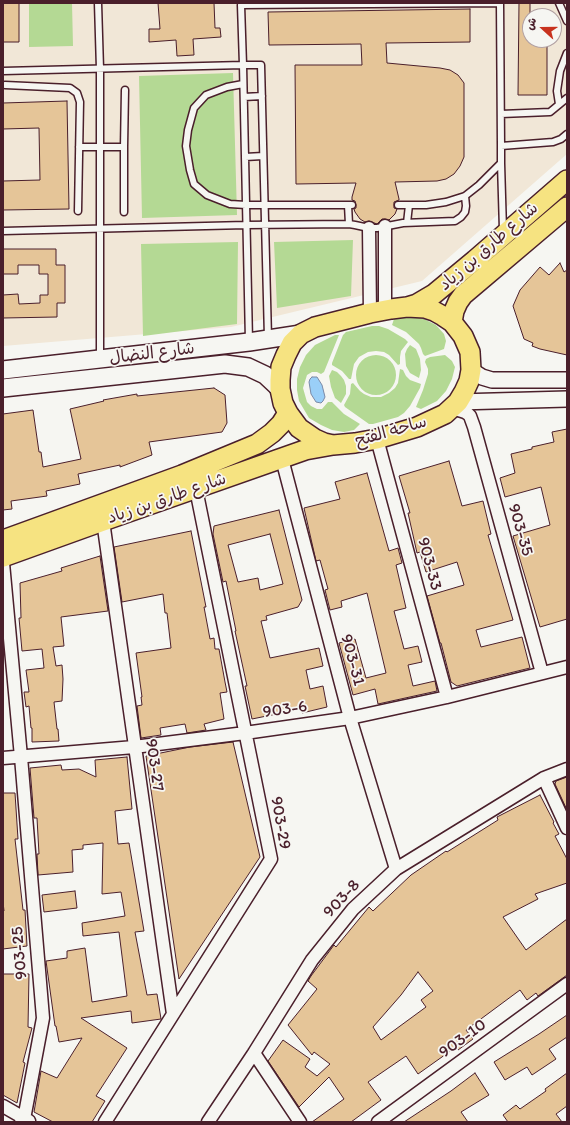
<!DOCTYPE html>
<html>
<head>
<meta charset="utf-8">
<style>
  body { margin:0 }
  #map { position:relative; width:570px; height:1125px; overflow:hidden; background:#f6f6f2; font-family:Itim,"Playpen Sans Arabic",sans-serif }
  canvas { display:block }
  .frame { position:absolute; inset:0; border:4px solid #4a1f2b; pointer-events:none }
  .north { position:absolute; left:522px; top:8px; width:40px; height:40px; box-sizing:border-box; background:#f6f6f2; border:1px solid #b1a0a2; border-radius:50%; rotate:291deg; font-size:11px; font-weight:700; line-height:16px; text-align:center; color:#4a1f2b }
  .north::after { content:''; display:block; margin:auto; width:14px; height:18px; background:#c8321e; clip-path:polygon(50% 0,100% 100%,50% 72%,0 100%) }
</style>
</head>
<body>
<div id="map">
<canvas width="570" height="1125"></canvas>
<div class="frame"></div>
<div class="north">ش</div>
</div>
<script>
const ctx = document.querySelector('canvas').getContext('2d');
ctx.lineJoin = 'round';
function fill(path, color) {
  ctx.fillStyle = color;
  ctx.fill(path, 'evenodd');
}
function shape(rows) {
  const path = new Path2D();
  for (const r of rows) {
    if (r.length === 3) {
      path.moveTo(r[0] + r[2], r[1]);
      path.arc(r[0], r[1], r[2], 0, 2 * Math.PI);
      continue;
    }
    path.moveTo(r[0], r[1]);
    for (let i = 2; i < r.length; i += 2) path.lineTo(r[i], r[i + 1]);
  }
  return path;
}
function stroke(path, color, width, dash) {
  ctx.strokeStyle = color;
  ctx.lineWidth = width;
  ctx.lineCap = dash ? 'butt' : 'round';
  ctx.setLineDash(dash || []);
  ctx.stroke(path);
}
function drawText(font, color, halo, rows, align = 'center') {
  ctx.font = font + ' Itim,"Playpen Sans Arabic",sans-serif';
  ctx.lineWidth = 3.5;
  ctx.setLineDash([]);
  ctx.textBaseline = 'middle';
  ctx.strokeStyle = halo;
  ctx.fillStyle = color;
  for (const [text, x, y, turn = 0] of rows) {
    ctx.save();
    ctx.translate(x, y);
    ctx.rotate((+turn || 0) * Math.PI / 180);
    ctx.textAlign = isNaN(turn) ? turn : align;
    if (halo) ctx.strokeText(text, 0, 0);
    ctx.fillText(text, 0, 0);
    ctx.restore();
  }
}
fill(shape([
  [3,3,567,3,567,154,422,281,231,327,3,346],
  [530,16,554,16,554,40,530,40]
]), '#f1e7d7');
fill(shape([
  [29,3,72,3,73,46,29,47],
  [233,73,237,215,142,218,139,76],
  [353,240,351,296,277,308,274,242],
  [238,242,237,324,143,336,141,244],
  [411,316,424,319,436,325,444,334,446,341,444,349,425,356,423,354,421,348,419,344,406,332,392,325,394,319,399,317],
  [372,326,379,326,388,329,405,339,408,342,401,351,400,357,400,364,398,365,389,355,384,352,376,351,368,352,359,357,354,364,351,379,349,379,342,371,332,365,332,363,343,335,346,332],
  [335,335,339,335,324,372,321,374,317,372,312,372,307,375,303,388,307,402,311,406,317,409,322,409,328,402,332,402,344,414,360,424,354,430,344,432,332,430,321,425,309,418,299,401,297,390,297,379,300,367,306,355,315,345],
  [410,345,416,349,420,359,421,370,419,378,410,373,406,366,405,354,407,349],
  [376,375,20],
  [445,355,452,361,455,367,452,379,446,391,437,401,421,409,416,407,423,390,428,374,428,369,425,362,426,359,430,357],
  [400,369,403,370,406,376,410,380,421,384,420,388,410,406,404,413,398,417,373,424,369,424,345,407,344,405,350,394,351,384,353,383,360,391,364,394,371,397,381,397,389,393,395,388,398,383],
  [332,370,337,372,341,376,344,380,346,386,346,394,341,403,335,398,331,387,329,376]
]), '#b4d994');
const water = shape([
  [312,377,317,377,322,385,325,397,323,401,321,403,316,402,311,394,309,382,310,379,312,377]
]);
fill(water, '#9acff8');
stroke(water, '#7a89a6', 1);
const building = shape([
  [3,3,19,3,19,42,3,42,3,3],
  [158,3,214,3,215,28,220,28,221,37,193,39,194,55,177,56,176,40,149,42,149,29,160,29,158,3],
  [519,3,530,3,530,40,547,40,547,95,518,95,519,3],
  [470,9,470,42,386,43,387,63,440,68,450,70,458,75,464,83,464,157,460,166,454,174,446,179,437,181,395,182,399,199,399,200,394,202,394,208,397,209,395,214,389,220,385,219,382,219,377,224,369,221,365,222,360,219,355,212,354,209,356,208,356,205,355,201,352,200,352,197,356,183,296,184,295,65,362,65,361,44,269,45,268,12,470,9],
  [67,101,69,209,3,210,3,181,40,180,39,128,3,129,3,103,67,101],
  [3,249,56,249,56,265,65,265,65,303,57,303,57,317,3,318,3,295,18,294,19,304,40,303,40,295,48,295,48,274,39,274,39,265,18,265,18,274,3,274,3,249],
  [560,263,564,272,567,270,567,355,540,349,532,346,533,343,524,339,513,306,520,290,540,267,549,275,560,263],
  [214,388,225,395,227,423,222,432,149,442,152,455,120,467,120,465,78,474,80,484,46,491,47,496,11,501,12,509,3,510,3,414,33,410,39,452,41,452,43,467,81,459,70,409,104,401,103,400,137,394,137,396,214,388],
  [567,429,567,619,540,627,513,536,550,525,541,487,505,497,500,478,515,473,511,454,532,449,532,447,554,442,552,432,567,429],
  [449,461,462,506,483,501,491,534,488,535,513,620,476,630,481,647,522,637,530,668,457,686,451,682,441,643,440,643,427,596,464,585,457,562,426,572,420,552,417,553,408,513,410,513,399,476,449,461],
  [367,473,389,551,398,548,402,563,396,565,406,608,394,611,404,649,418,646,422,662,408,665,413,686,435,681,437,691,378,704,375,689,353,695,339,643,355,639,366,678,386,673,367,593,341,601,342,607,330,610,325,590,328,589,320,560,316,561,304,508,340,499,335,482,367,473],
  [279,510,302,600,298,607,266,616,267,620,261,621,270,658,319,648,323,666,306,670,310,689,323,686,327,707,302,713,301,709,252,719,245,686,247,686,235,631,236,631,226,581,223,582,213,534,214,526,279,510],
  [270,534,283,584,260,590,258,578,238,582,228,545,270,534],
  [191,531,206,607,204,607,210,639,214,638,215,649,219,649,225,682,227,692,220,693,224,719,204,724,206,730,187,733,185,724,160,728,161,735,141,738,137,706,142,705,141,697,142,697,136,653,171,648,167,613,165,613,163,594,122,602,114,547,191,531],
  [100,556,108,611,61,617,64,646,53,647,56,666,62,665,63,679,62,701,54,702,57,729,58,729,59,741,32,742,32,728,31,728,29,706,26,707,24,692,29,692,26,670,44,668,42,649,22,651,19,618,21,618,20,583,62,571,61,568,100,556],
  [233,742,260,857,179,979,146,756,190,747,233,742],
  [127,757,132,809,115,811,118,844,129,843,144,931,135,932,147,995,157,994,161,1019,132,1023,131,1011,81,1018,127,1048,96,1096,105,1101,92,1122,53,1122,34,1112,41,1071,57,1078,82,1038,59,1042,56,1026,55,1026,46,961,67,958,67,951,85,948,92,1002,127,996,119,932,83,936,82,923,125,916,121,892,102,894,103,843,83,845,83,849,72,850,73,872,38,875,37,854,39,854,37,818,34,818,30,768,61,765,62,770,79,769,96,777,95,760,127,757],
  [567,777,567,810,555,784,556,781,567,777],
  [3,793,15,793,18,839,15,839,23,910,25,910,27,946,3,949,3,911,4,911,3,902,3,793],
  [540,795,554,822,553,823,559,834,555,836,567,859,567,883,535,894,538,899,503,917,526,950,567,919,567,975,538,996,536,993,527,1000,520,990,466,1030,473,1039,458,1050,456,1047,418,1074,406,1056,368,1082,381,1100,351,1122,312,1122,344,1099,329,1077,299,1107,268,1061,283,1040,310,1059,305,1067,317,1076,330,1064,314,1052,312,1055,288,1025,317,989,308,981,311,976,334,945,336,947,369,907,373,911,411,875,446,851,447,852,498,820,497,817,540,795],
  [418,972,433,991,421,1000,426,1007,381,1040,373,1027,401,995,418,972],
  [75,891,77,908,44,912,42,895,75,891],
  [3,974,29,974,28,1027,32,1028,23,1062,25,1063,17,1103,3,1095,3,974],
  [567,1015,567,1037,549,1049,556,1059,532,1075,527,1067,505,1080,494,1062,539,1034,567,1015],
  [475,1073,489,1095,461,1112,468,1122,404,1122,451,1091,475,1073],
  [567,1073,567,1106,556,1114,562,1122,508,1122,503,1115,516,1105,520,1109,546,1091,545,1089,567,1073]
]);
fill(building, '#e5c598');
stroke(building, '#4a1f2b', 1);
const service = shape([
  [98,3,100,69,100,358],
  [500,3,501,146],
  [559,3,567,21],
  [3,71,243,65,241,5,500,3],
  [243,84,227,87,206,95,194,108,188,130,186,146,190,170,194,184,207,195,230,204,246,205,352,205],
  [5,85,70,88,77,93,80,102,78,211],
  [244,97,262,96],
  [559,104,557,91,560,71,567,53],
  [501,114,550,112,567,98],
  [79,147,124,147,125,90],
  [245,157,263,156],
  [501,163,503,230],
  [348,205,349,224],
  [398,205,426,205,446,202,465,196,479,185,501,163,501,146,553,142,561,139,567,134],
  [124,212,124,147],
  [407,223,409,205],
  [3,231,246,225,349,224,355,225,369,228,377,228,403,223,455,221,461,217,465,212,466,206,465,196],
  [249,341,243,65,261,65,268,338]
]);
const minor = shape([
  [385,226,385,310],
  [369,228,370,313],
  [452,408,465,412,468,414,470,416,474,427,542,673],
  [377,439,447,697],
  [282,459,350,718,396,869],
  [103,521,173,1014],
  [3,563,21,757,43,1018,24,1119,21,1122],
  [3,758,134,747,245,733,350,718,447,697,567,667],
  [544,778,567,828],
  [254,1053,300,1122],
  [3,1106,29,1121],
  [105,1122,271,859,196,489],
  [208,1122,254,1053,312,960,353,909,396,869,544,778,567,769],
  [378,1122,567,984]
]);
const tertiary = shape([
  [471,370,482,377,492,380,567,380],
  [458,402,567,399]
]);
const secondary = shape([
  [3,370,249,342,301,334],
  [3,388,225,364,248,367,265,375,280,389]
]);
const primary = shape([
  [407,307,425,308,434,311,443,316,452,322,463,336,470,352,471,370,469,381,464,392,458,402,445,414,417,427,377,439,355,443,333,445,324,443,315,439,299,428,288,413,283,403,280,389,280,380,281,367,286,355,292,343,301,334,315,327,370,313,391,309,407,307],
  [407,307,417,304,434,294,475,260,567,180],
  [452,322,454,311,458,302,463,295,567,207],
  [3,540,182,475,257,444,272,433,281,424,288,413],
  [3,557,103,521,305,450,333,445]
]);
stroke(service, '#4a1f2b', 9);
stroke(minor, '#4a1f2b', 15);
stroke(tertiary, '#4a1f2b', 18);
stroke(secondary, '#4a1f2b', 20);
stroke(primary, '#4a1f2b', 22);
stroke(service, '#f6f6f2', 6);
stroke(minor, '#f6f6f2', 12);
stroke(tertiary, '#f6f6f2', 15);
stroke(secondary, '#f6f6f2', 17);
stroke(primary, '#f6e381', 19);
drawText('17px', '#4a1f2b', '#f6f6f2', [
  ["شارع طارق بن زياد",489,247,-41],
  ["شارع النضال",152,354,-7],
  ["ساحة الفتح",391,432,-16],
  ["شارع طارق بن زياد",167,499,-19],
  ["903-35",520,530,74],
  ["903-33",429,564,75],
  ["903-31",352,660,75],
  ["903-6",285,710,-8],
  ["903-27",154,765,82],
  ["903-29",280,823,80],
  ["903-8",342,899,-47],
  ["903-25",20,953,-95],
  ["903-10",463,1039,-36]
]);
</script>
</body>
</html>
